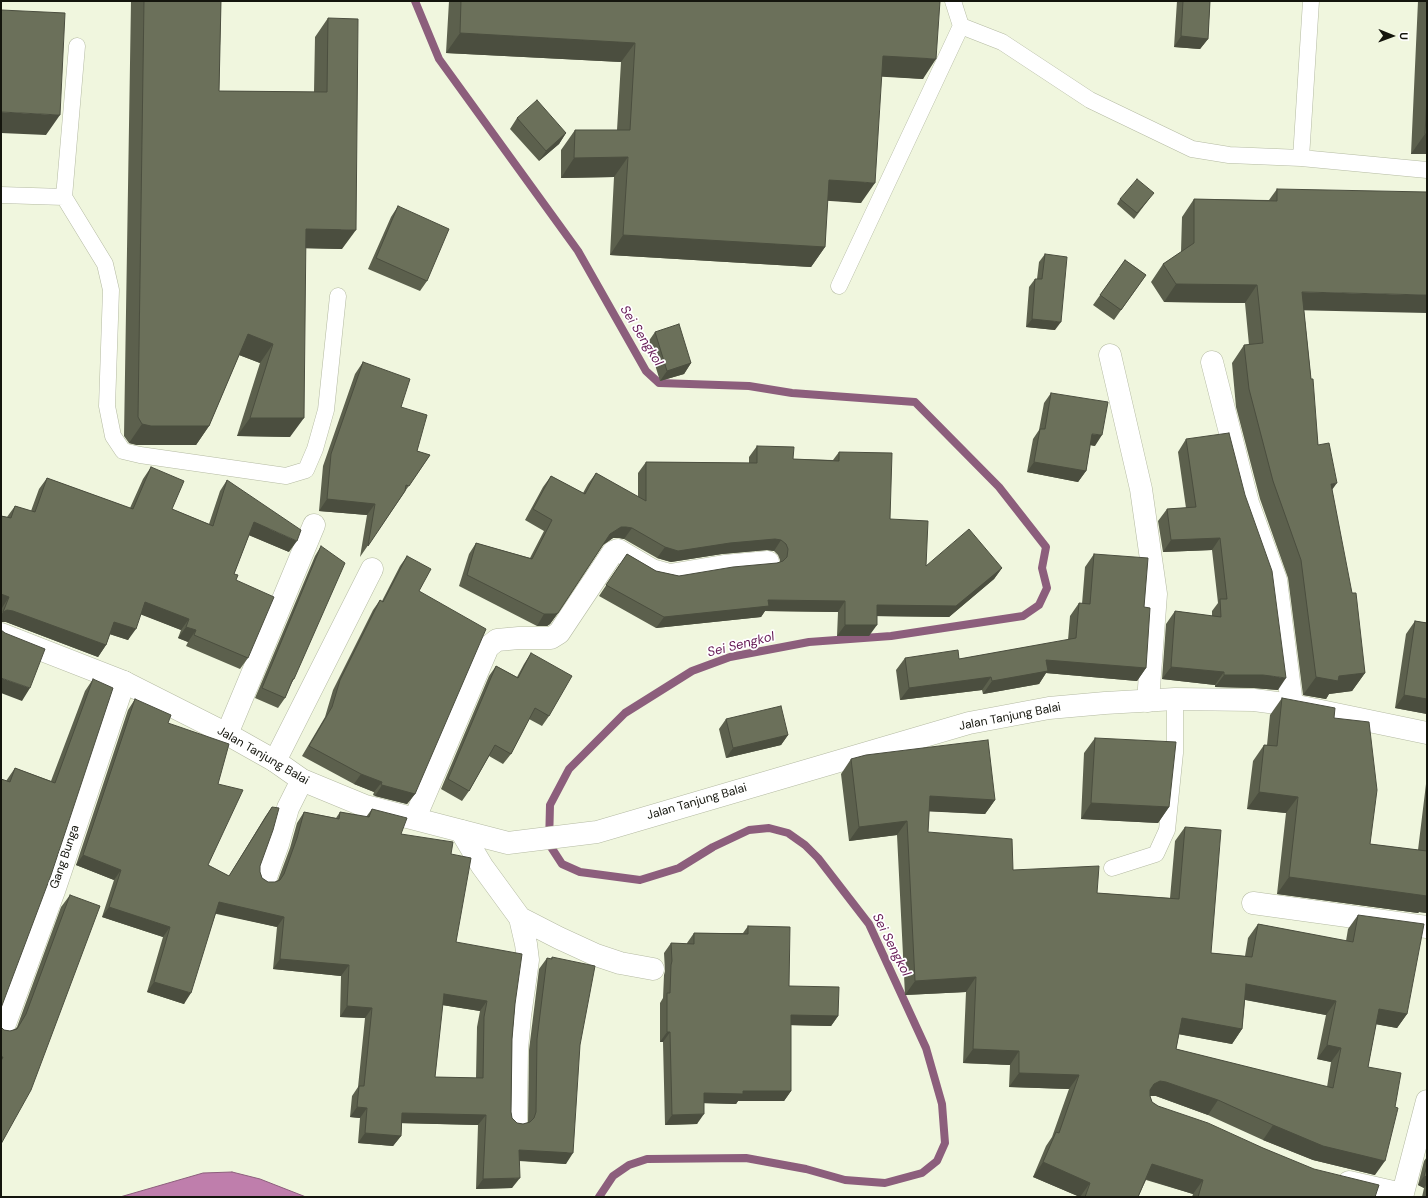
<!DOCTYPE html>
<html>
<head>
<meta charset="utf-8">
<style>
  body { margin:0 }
  #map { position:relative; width:1428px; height:1198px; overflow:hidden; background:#f0f6de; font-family:"DM Sans",sans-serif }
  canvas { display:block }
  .frame { position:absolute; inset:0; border:2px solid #14150d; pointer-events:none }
  .north { position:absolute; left:1372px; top:16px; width:40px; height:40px; -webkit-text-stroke:3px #fff; paint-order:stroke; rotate:91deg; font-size:11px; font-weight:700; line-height:16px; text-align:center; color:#14150d }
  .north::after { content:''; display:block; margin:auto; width:14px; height:18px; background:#14150d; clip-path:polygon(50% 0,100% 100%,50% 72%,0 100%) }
</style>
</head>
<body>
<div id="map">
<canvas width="1428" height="1198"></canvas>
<div class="frame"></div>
<div class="north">U</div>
</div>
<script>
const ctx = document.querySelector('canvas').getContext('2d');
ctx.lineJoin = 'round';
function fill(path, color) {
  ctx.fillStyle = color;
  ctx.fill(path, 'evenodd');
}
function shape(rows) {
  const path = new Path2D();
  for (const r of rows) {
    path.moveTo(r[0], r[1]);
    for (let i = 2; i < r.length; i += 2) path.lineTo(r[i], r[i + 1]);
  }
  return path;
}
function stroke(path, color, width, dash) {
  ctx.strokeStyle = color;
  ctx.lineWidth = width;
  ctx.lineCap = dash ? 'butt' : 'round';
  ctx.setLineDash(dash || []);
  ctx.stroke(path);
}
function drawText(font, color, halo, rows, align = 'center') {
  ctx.font = font + ' "DM Sans",sans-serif';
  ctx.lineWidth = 3.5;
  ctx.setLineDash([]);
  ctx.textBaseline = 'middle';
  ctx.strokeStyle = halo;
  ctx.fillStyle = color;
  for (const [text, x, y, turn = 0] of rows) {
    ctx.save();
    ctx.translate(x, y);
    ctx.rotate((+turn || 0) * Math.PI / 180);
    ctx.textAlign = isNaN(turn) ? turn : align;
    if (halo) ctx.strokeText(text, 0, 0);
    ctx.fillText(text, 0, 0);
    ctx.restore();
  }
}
const water = shape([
  [232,1172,260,1179,306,1197,120,1197,203,1173,232,1172]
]);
fill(water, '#bf7eac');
stroke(water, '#8c5e7c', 1);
stroke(shape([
  [415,1,439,59,578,251,646,371,659,383,749,386,792,393,915,402,999,487,1046,547,1042,568,1047,588,1039,605,1023,616,891,636,809,642,730,657,692,671,625,713,569,769,550,805,549,844,562,864,580,872,640,880,679,868,713,847,749,830,769,828,788,833,805,845,818,858,869,924,926,1048,942,1104,945,1143,937,1161,922,1173,885,1183,845,1180,806,1169,746,1158,647,1159,629,1165,613,1176,599,1197]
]), '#8c5e7c', 8);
const service = shape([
  [953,1,961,26,1002,42,1090,100,1192,149,1229,155,1301,158,1427,170],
  [77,46,64,197,105,264,111,290,107,406,113,436,123,451,140,455,286,476,306,470,315,449,326,410,338,296],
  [1301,158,1311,1],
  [1,195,64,197],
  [839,286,961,26],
  [1112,868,1156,854,1167,830,1175,753,1175,699]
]);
const minor = shape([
  [1110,355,1141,489,1156,594,1148,701],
  [1212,362,1248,503,1276,580,1292,705],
  [227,734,314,525],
  [275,761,372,569],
  [415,818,488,647,497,640,519,638,551,638,559,633,613,552,618,550,652,570,670,575,724,566,768,562],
  [461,831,482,866,520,918,526,944,528,960,520,1016,517,1049,516,1122],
  [265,880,278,844,288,808,302,780],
  [1253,903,1427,927],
  [520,918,559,938,596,955,620,963,653,969],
  [1,1031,6,1021,54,891,124,682],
  [1349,1182,1402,1194],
  [1402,1197,1427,1101]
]);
const tertiary = shape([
  [1,634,124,682,227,734,275,761,302,780,365,806,508,843,597,832,969,723,1049,708,1105,703,1175,699,1254,700,1292,705,1427,733]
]);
stroke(service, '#b4baa2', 17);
stroke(minor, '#b4baa2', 23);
stroke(tertiary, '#b4baa2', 23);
stroke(service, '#fff', 16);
stroke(minor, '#fff', 22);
stroke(tertiary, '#fff', 22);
fill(shape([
  [131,1,221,1,219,91,314,92,315,37,328,18,342,249,305,248,290,437,237,436,260,363,239,355,209,426,196,445,137,445,129,443,124,436],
  [449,1,940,1,923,79,881,76,861,203,827,200,825,247,811,267,610,255,614,177,561,178,561,150,575,130,617,130,621,62,446,53],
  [1177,1,1210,1,1208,39,1200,49,1174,47],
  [1418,1,1427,1,1427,154,1411,154],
  [517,118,566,133,559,144,539,161,510,129],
  [1277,189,1304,311,1318,445,1332,489,1365,673,1352,691,1329,694,1326,699,1303,695,1288,578,1260,499,1236,407,1232,363,1244,345,1249,345,1245,303,1164,302,1151,282,1163,264,1181,252,1182,217,1194,199,1269,200],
  [1150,198,1134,219,1117,204,1120,199],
  [398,206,427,281,420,291,368,269,391,217],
  [1045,254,1055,330,1026,327,1029,287,1035,279,1037,279,1039,262],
  [1125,260,1146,275,1114,320,1093,305],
  [655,332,691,363,684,374,660,381,648,342],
  [363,362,401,407,417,451,430,455,360,557,367,515,319,511,323,466,355,374],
  [1051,393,1095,446,1090,445,1086,471,1078,482,1027,472,1033,439,1039,430,1044,403],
  [1186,439,1278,690,1254,688,1215,687,1215,685,1162,679,1166,624,1175,611,1212,616,1212,611,1218,603,1212,550,1163,552,1158,521,1167,509,1186,508,1178,452],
  [757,446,793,459,833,460,839,452,890,519,926,566,1002,568,994,579,949,617,877,616,869,636,837,636,838,612,765,611,761,617,656,628,599,596,627,554,656,571,679,576,777,563,780,562,780,560,778,555,774,551,767,550,722,554,671,562,657,558,624,539,619,538,613,538,603,545,558,613,550,624,547,626,537,626,459,586,469,554,476,543,530,558,544,531,525,520,543,487,551,476,583,493,588,484,596,473,638,497,638,473,646,462,749,463,749,457],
  [151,467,172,509,209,524,220,491,227,480,289,552,249,535,234,574,236,580,248,658,240,669,186,646,188,642,178,638,181,630,141,614,128,640,110,634,106,645,98,657,6,622,1,622,1,609,2,608,1,608,1,516,7,517,15,506,31,511,39,489,47,478,130,508,143,479],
  [321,546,294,679,291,684,285,698,278,708,255,698,315,556],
  [1094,554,1144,607,1146,668,1137,681,1046,673,1039,684,983,694,982,690,900,700,896,670,905,658,959,659,1068,640,1070,616,1079,603,1082,604,1085,567],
  [407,556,419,591,415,794,407,804,375,796,373,795,374,792,354,784,302,756,325,717,333,690,373,610,380,600,382,601,400,566],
  [1415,621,1427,623,1427,714,1395,708,1406,634],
  [531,653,549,716,542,726,529,719,511,754,503,764,489,756,469,791,462,801,441,789,489,676,496,666,517,677,524,664],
  [93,679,1,1008,6,781,15,768,51,781,85,691],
  [1282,698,1334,718,1370,844,1418,850,1426,784,1427,782,1427,913,1419,912,1418,913,1277,894,1286,813,1247,809,1253,761,1264,745,1267,745,1270,715],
  [135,699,168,723,218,784,208,865,229,876,265,817,272,807,260,866,260,872,262,878,268,882,275,882,278,880,290,848,297,823,304,812,336,818,340,812,366,817,372,809,401,834,451,854,456,942,515,1004,512,1039,511,1112,512,1118,517,1123,523,1124,528,1123,529,1050,539,969,547,958,551,959,552,957,580,1045,566,1164,519,1161,512,1188,476,1189,478,1125,402,1123,401,1136,393,1146,358,1143,360,1118,350,1117,352,1096,358,1087,365,1018,340,1017,341,976,273,969,277,927,216,913,184,1004,147,992,163,937,102,917,114,880,76,865,128,710],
  [442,1005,480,1011,477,1027,476,1078,435,1077],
  [726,719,788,735,781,745,726,758,719,729],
  [1095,738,1169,807,1158,823,1081,819,1084,753],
  [851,759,995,800,985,814,929,811,928,832,1013,870,1097,893,1170,898,1175,841,1185,827,1211,953,1245,956,1248,938,1258,924,1346,941,1348,929,1358,915,1407,1014,1397,1028,1376,1024,1368,1067,1375,1175,1313,1160,1263,1140,1208,1115,1156,1096,1150,1096,1152,1102,1158,1106,1263,1148,1375,1197,1192,1197,1193,1194,1146,1180,1138,1197,1080,1197,1033,1177,1046,1146,1052,1137,1069,1089,1009,1087,1010,1065,963,1063,966,992,905,995,897,835,849,841,841,774],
  [1245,1000,1326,1015,1317,1059,1331,1062,1327,1087,1176,1049,1179,1034,1232,1044,1242,1029],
  [70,895,1,1144,1,1027,4,1030,10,1031,15,1029,17,1027,61,907],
  [748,926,789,986,838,1016,831,1026,791,1025,791,1091,784,1101,738,1101,736,1104,704,1103,697,1124,665,1125,663,1042,660,1042,660,1003,663,998,664,975,665,971,664,953,671,943,687,944,687,943,694,933,743,933],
  [1427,1157,1427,1197,1422,1197,1424,1188,1418,1185,1424,1161]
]), '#5c604d');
fill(shape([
  [460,33,635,43,621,62,446,53],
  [1181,36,1208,39,1200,49,1174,47],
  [883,56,936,59,923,79,869,76],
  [1,112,60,115,46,135,1,133],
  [566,133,559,144,539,161,546,151],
  [1425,134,1427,134,1427,154,1411,154],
  [628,157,614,177,561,178,574,158],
  [829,180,875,183,861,203,815,200],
  [306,229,356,230,342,249,292,248],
  [623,235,825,247,811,267,610,255],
  [1176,284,1257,285,1245,303,1164,302],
  [1302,292,1427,295,1427,313,1290,310],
  [1032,319,1061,322,1055,330,1026,327],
  [248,334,273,344,260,363,234,353],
  [691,363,684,374,660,381,667,371],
  [250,418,304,418,290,437,237,436],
  [142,424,209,426,196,445,137,445,129,443],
  [1092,434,1102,435,1095,446,1085,444],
  [1034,462,1086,471,1078,482,1027,472],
  [1337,483,1324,501,1331,484],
  [327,499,375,504,367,515,319,511],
  [254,522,297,541,289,552,246,534],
  [621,527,626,527,632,528,624,539,619,538,613,538,603,545,610,534],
  [1220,538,1212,550,1163,552,1171,540],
  [775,539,781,540,774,551,767,550,722,554,671,562,657,558,665,547],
  [1002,568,994,579,949,617,869,616,877,605],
  [1,594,9,597,2,608,1,608],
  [768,600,845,601,838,612,765,611,761,617,656,628,664,617],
  [145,602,189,619,181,630,137,613],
  [7,610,13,611,106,645,98,657,6,622,1,622,1,615,3,612],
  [558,613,550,624,547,626,537,626,544,614],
  [114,622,136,629,128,640,106,633],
  [845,625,877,625,869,636,837,636],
  [186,627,196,630,188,642,178,638],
  [1046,660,1146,668,1137,681,1046,673,1039,684,983,694,992,681],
  [1171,667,1224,672,1215,685,1162,679],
  [1365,673,1352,691,1329,694,1326,699,1303,695,1316,677,1339,676],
  [1224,675,1263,675,1286,678,1278,690,1254,688,1215,687],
  [991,677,982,690,900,700,909,688],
  [1,678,30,688,22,701,1,693],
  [1404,695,1427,699,1427,714,1395,708],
  [788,735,781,745,726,758,733,748],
  [361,774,382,782,374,792,354,784],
  [382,785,415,794,407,804,375,796],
  [1259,792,1298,797,1286,813,1247,809],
  [930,796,995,800,985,814,920,811],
  [1091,803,1169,807,1158,823,1081,819],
  [907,821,897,835,849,841,859,827],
  [83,855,121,870,114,880,76,865],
  [1289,877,1427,896,1427,913,1419,912,1418,913,1277,894],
  [219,902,284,917,277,927,212,913],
  [109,907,170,927,163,937,102,917],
  [280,959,349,965,341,976,273,969],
  [976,977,966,992,905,995,915,981],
  [154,982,191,993,184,1004,147,992],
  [1246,984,1336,1001,1326,1015,1236,998],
  [444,994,487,1001,480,1011,436,1004],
  [347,1006,372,1008,365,1018,340,1017],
  [1379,1009,1407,1014,1397,1028,1369,1023],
  [791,1015,838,1016,831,1026,784,1025],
  [1182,1018,1242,1029,1232,1044,1172,1033],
  [667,1032,670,1032,663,1042,660,1042],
  [1327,1045,1341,1048,1331,1062,1317,1059],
  [973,1049,1019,1051,1010,1065,963,1063],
  [1019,1073,1079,1075,1069,1089,1009,1087],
  [1160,1081,1166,1082,1218,1100,1208,1115,1156,1096,1150,1096,1144,1098,1154,1084],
  [743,1091,791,1091,784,1101,738,1101,736,1104,697,1103,704,1093],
  [357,1107,367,1108,360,1118,350,1117],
  [402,1113,486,1115,478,1125,395,1123],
  [704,1114,697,1124,665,1125,672,1115],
  [1273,1125,1385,1161,1375,1175,1313,1160,1263,1140],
  [365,1133,401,1136,393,1146,358,1143],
  [519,1150,573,1153,566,1164,512,1160],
  [1043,1162,1090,1183,1080,1197,1033,1177],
  [1152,1164,1203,1180,1193,1194,1142,1178],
  [1424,1176,1427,1177,1427,1184,1424,1188,1418,1185],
  [520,1178,512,1188,476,1189,483,1179]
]), '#4b4e3f');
const building = shape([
  [144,1,221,1,219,91,327,92,328,18,358,19,356,230,306,229,304,418,250,418,273,344,248,334,209,426,151,426,142,424,138,417,144,1],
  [461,1,940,1,936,59,883,56,875,183,829,180,825,247,623,235,628,157,574,158,575,130,630,130,635,43,460,33,461,1],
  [1183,1,1210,1,1208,39,1181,36,1183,1],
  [1,10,65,13,60,115,1,112,1,10],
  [1427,97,1427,134,1425,134,1427,97],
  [537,100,566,133,546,151,517,118,537,100],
  [1137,179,1154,193,1137,213,1120,199,1137,179],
  [1277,189,1427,192,1427,295,1302,292,1311,379,1313,379,1318,445,1329,443,1337,483,1331,484,1352,593,1356,593,1365,673,1339,676,1338,681,1316,677,1301,560,1273,481,1249,389,1244,345,1263,343,1257,285,1176,284,1163,264,1194,243,1194,199,1277,201,1277,189],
  [398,206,449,229,427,281,376,258,398,206],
  [1045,254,1067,257,1061,322,1032,319,1035,279,1042,279,1045,254],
  [1125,260,1146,275,1121,310,1100,295,1125,260],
  [679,324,691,363,667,371,655,332,679,324],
  [363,362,410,379,401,407,427,415,417,451,430,455,409,486,406,485,405,491,368,546,375,504,327,499,331,454,363,362],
  [1051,393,1108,402,1102,435,1092,434,1086,471,1034,462,1040,429,1045,429,1051,393],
  [1229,433,1245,495,1272,571,1286,678,1263,675,1224,675,1224,672,1171,667,1175,611,1221,617,1220,599,1227,599,1220,538,1171,540,1167,509,1196,507,1186,439,1229,433],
  [757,446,794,447,793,459,839,461,839,452,892,453,890,519,928,521,926,566,969,529,1002,568,956,606,877,605,877,625,845,625,845,601,768,600,769,606,664,617,606,585,627,554,656,571,679,576,733,567,777,563,783,561,787,557,788,549,786,544,781,540,775,539,730,543,678,551,665,547,632,528,626,527,621,527,610,534,558,613,555,614,544,614,467,575,476,543,532,559,552,520,533,509,551,476,585,494,596,473,646,501,646,462,757,463,757,446],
  [151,467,184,481,172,509,213,526,227,480,301,530,297,541,254,522,234,574,238,575,236,580,274,597,248,658,194,635,196,630,186,627,189,619,145,602,136,629,114,622,106,645,13,611,7,610,3,612,9,597,1,594,1,516,11,518,15,506,35,512,47,478,133,509,151,467],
  [321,546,345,563,294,679,293,679,285,698,262,688,321,546],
  [1094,554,1148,558,1144,607,1150,608,1146,668,1046,660,1048,671,992,681,991,677,909,688,905,658,958,650,959,659,1076,638,1079,603,1090,604,1094,554],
  [407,556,431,569,419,591,486,629,415,794,382,785,381,785,382,782,361,774,309,746,332,707,340,680,380,600,383,602,407,556],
  [1415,621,1427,623,1427,699,1404,695,1415,621],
  [1,630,5,633,45,649,30,688,1,678,1,630],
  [531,653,572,676,549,716,535,708,511,754,495,745,469,791,448,779,496,666,518,678,531,653],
  [93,679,113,688,51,875,1,1008,1,779,10,782,15,768,55,783,93,679],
  [1282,698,1335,708,1334,718,1369,722,1377,790,1370,844,1427,851,1427,896,1289,877,1298,797,1259,792,1264,745,1277,746,1282,698],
  [135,699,171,715,168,723,229,744,218,784,243,790,208,865,229,876,272,807,279,808,273,830,260,866,260,872,262,878,268,882,275,882,280,880,284,874,297,838,304,812,339,819,340,812,369,817,372,809,407,818,401,834,453,842,451,854,471,858,456,942,522,954,515,1004,512,1039,511,1112,512,1118,517,1123,523,1124,530,1122,534,1118,536,1112,537,1039,547,958,552,959,552,957,595,966,580,1045,573,1153,519,1150,520,1178,483,1179,486,1115,402,1113,401,1136,365,1133,367,1108,357,1107,359,1086,364,1086,372,1008,347,1006,349,965,280,959,284,917,219,902,191,993,154,982,170,927,109,907,121,870,83,855,135,699],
  [444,994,487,1001,484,1017,483,1078,435,1077,444,994],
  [781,706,788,735,733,748,726,719,781,706],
  [1095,738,1176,742,1169,807,1091,803,1095,738],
  [988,740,995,800,930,796,928,832,1012,839,1013,870,1099,866,1097,893,1179,899,1185,827,1221,830,1211,953,1252,957,1258,924,1353,942,1358,915,1424,924,1407,1014,1379,1009,1368,1067,1401,1073,1395,1107,1398,1108,1385,1161,1323,1146,1273,1125,1218,1100,1166,1082,1160,1081,1154,1084,1150,1090,1150,1096,1152,1102,1158,1106,1208,1123,1263,1148,1314,1169,1379,1185,1375,1197,1198,1197,1203,1180,1152,1164,1138,1197,1129,1197,1128,1196,1128,1197,1085,1197,1090,1183,1043,1162,1056,1132,1059,1133,1079,1075,1019,1073,1019,1051,973,1049,976,977,915,981,907,821,859,827,851,759,866,755,988,740],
  [1246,984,1336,1001,1327,1045,1341,1048,1333,1088,1176,1049,1182,1018,1242,1029,1246,984],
  [70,895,100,906,31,1090,1,1144,1,1061,3,1057,1,1057,1,1027,4,1030,10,1031,17,1029,26,1014,70,895],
  [748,926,790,927,789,986,839,987,838,1016,791,1015,791,1091,743,1091,743,1094,704,1093,704,1114,672,1115,670,1032,667,1032,667,993,670,993,671,965,672,961,671,943,694,944,694,933,748,934,748,926],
  [1427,1166,1427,1177,1424,1176,1427,1166]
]);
fill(building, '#6b705a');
stroke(building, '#4b4e3f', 1);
drawText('12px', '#14150d', '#fff', [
  ["Jalan Tanjung Balai",1010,717,-11],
  ["Jalan Tanjung Balai",263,756,30],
  ["Jalan Tanjung Balai",697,802,-16],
  ["Gang Bunga",65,857,-71]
]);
drawText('italic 13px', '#651854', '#fff', [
  ["Sei Sengkol",641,336,58],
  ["Sei Sengkol",741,645,-14],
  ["Sei Sengkol",891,945,63]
]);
</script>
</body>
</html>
